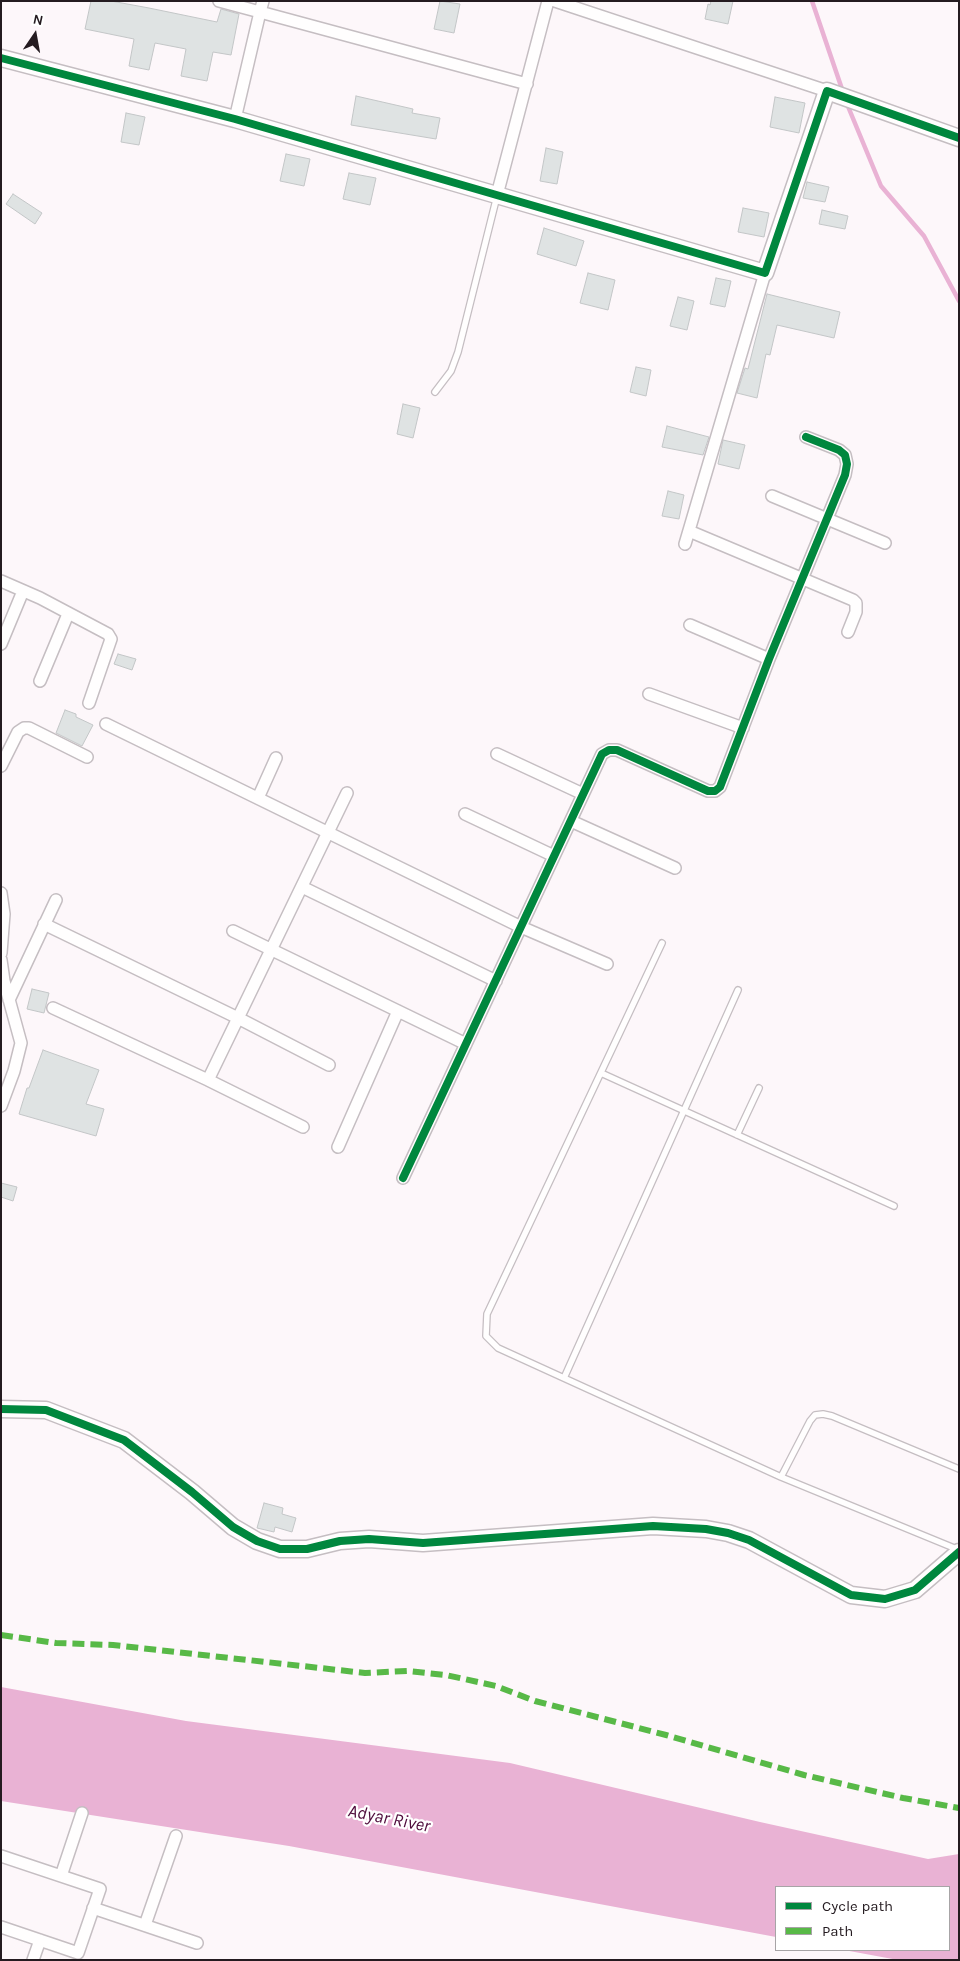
<!DOCTYPE html>
<html>
<head>
<meta charset="utf-8">
<style>
  body { margin:0 }
  #map { position:relative; width:960px; height:1961px; overflow:hidden; background:#fdf7fa; font-family:Karla,sans-serif }
  canvas { display:block }
  .frame { position:absolute; inset:0; border:2px solid #241b20; pointer-events:none }
  .legend { position:absolute; left:775px; top:1886px; width:175px; height:65px; box-sizing:border-box; background:#fff; border:1px solid #a7a4a6; margin:0; padding:6px 9px; list-style:none; font-size:15px; color:#241b20 }
  .legend li { display:flex; align-items:center; gap:10px; height:25px }
  .legend b { width:25px; border:1px solid #a7a4a6 }
  .north { position:absolute; left:10px; top:10px; width:50px; height:50px; -webkit-text-stroke:4px #fff; paint-order:stroke; rotate:12deg; font-size:14px; font-weight:700; line-height:20px; text-align:center; color:#241b20 }
  .north::after { content:''; display:block; margin:auto; width:18px; height:22px; background:#241b20; clip-path:polygon(50% 0,100% 100%,50% 72%,0 100%) }
</style>
</head>
<body>
<div id="map">
<canvas width="960" height="1961"></canvas>
<div class="frame"></div>
<ul class="legend">
<li><b style="height:6px;background:#00873e"></b>Cycle path</li>
<li><b style="height:6px;background:#58b947"></b>Path</li>
</ul>
<div class="north">N</div>
</div>
<script>
const ctx = document.querySelector('canvas').getContext('2d');
ctx.lineJoin = 'round';
function fill(path, color) {
  ctx.fillStyle = color;
  ctx.fill(path, 'evenodd');
}
function shape(rows) {
  const path = new Path2D();
  for (const r of rows) {
    path.moveTo(r[0], r[1]);
    for (let i = 2; i < r.length; i += 2) path.lineTo(r[i], r[i + 1]);
  }
  return path;
}
function stroke(path, color, width, dash) {
  ctx.strokeStyle = color;
  ctx.lineWidth = width;
  ctx.lineCap = dash ? 'butt' : 'round';
  ctx.setLineDash(dash || []);
  ctx.stroke(path);
}
function drawText(font, color, halo, rows, align = 'center') {
  ctx.font = font + ' Karla,sans-serif';
  ctx.lineWidth = 4.5;
  ctx.setLineDash([]);
  ctx.textBaseline = 'middle';
  ctx.strokeStyle = halo;
  ctx.fillStyle = color;
  for (const [text, x, y, turn = 0] of rows) {
    ctx.save();
    ctx.translate(x, y);
    ctx.rotate((+turn || 0) * Math.PI / 180);
    ctx.textAlign = isNaN(turn) ? turn : align;
    if (halo) ctx.strokeText(text, 0, 0);
    ctx.fillText(text, 0, 0);
    ctx.restore();
  }
}
fill(shape([
  [1,1687,186,1721,510,1763,760,1822,928,1859,959,1854,959,1960,898,1960,844,1950,949,1950,949,1887,776,1887,776,1937,289,1846,1,1801]
]), '#e9b2d4');
stroke(shape([
  [812,1,843,92],
  [847,104,881,186,924,236,959,301]
]), '#e9b2d4', 4.5);
const building = shape([
  [91,1,111,1,149,8,217,22,221,9,239,14,231,55,213,52,207,81,181,76,186,49,155,43,149,70,129,66,134,39,85,29,91,1],
  [440,1,460,4,454,33,434,29,440,1],
  [711,1,733,1,728,24,705,19,708,4,710,5,711,1],
  [356,96,413,109,412,113,440,118,436,139,351,125,356,96],
  [775,97,805,103,799,133,770,127,775,97],
  [126,113,145,117,139,145,121,142,126,113],
  [546,148,563,152,557,184,540,181,546,148],
  [286,154,310,159,304,186,280,181,286,154],
  [349,173,376,178,370,205,343,199,349,173],
  [807,182,829,187,825,202,803,198,807,182],
  [13,194,42,213,35,224,6,204,13,194],
  [743,208,769,213,764,237,738,232,743,208],
  [822,210,848,216,845,229,819,224,822,210],
  [544,228,584,241,576,266,537,254,544,228],
  [588,273,615,280,608,310,580,303,588,273],
  [716,278,731,281,725,307,710,304,716,278],
  [767,294,840,312,834,338,777,325,770,355,766,354,757,398,737,393,745,368,748,369,767,294],
  [678,297,694,301,687,330,670,326,678,297],
  [636,367,651,370,646,396,630,392,636,367],
  [403,404,420,408,413,438,397,434,403,404],
  [667,426,709,437,703,455,662,447,667,426],
  [723,440,745,445,739,469,718,464,723,440],
  [668,491,684,495,679,519,662,516,668,491],
  [118,654,136,659,132,670,114,664,118,654],
  [65,710,76,714,76,717,93,725,82,746,56,733,65,710],
  [32,989,49,993,44,1013,27,1009,32,989],
  [43,1050,99,1070,86,1104,104,1109,96,1136,19,1114,27,1088,29,1088,43,1050],
  [1,1183,17,1187,13,1201,1,1197,1,1183],
  [264,1503,283,1508,282,1514,296,1518,292,1532,275,1527,274,1532,257,1528,264,1503]
]);
fill(building, '#dfe3e3');
stroke(building, '#c3c6c7', 1);
const lane = shape([
  [435,392,451,371,458,352,497,196],
  [662,943,487,1314,486,1336,498,1348,781,1477,959,1550],
  [601,1073,894,1206],
  [737,1135,759,1088],
  [564,1378,738,990],
  [781,1477,810,1421,815,1415,823,1414,832,1416,959,1469]
]);
const street = shape([
  [219,1,260,12,235,119],
  [263,1,260,12,527,84],
  [555,1,827,91],
  [497,195,548,1],
  [772,496,885,543],
  [689,531,853,600,856,603,856,612,848,632],
  [685,544,765,273],
  [1,581,40,598,108,634,111,639,89,703],
  [690,625,769,659],
  [1,644,23,591],
  [40,681,68,614],
  [649,694,743,728],
  [106,724,521,927,607,964],
  [497,754,583,794],
  [1,766,18,732,24,728,29,728,87,757],
  [258,798,276,758],
  [465,814,554,856],
  [571,821,675,868],
  [302,887,496,981],
  [1,893,4,914,1,953],
  [44,924,238,1018,329,1065],
  [233,931,466,1044],
  [1,960,4,981,21,1043,14,1071,1,1106],
  [9,1000,56,900],
  [53,1008,208,1080,303,1127],
  [208,1080,347,793],
  [338,1147,398,1011],
  [403,1178,602,754,609,750,617,750,708,791,715,791,720,787,769,659,845,475,847,464,845,455,839,450,806,437],
  [1,1856,100,1889,78,1953,1,1927],
  [61,1876,82,1813],
  [93,1908,197,1943],
  [145,1925,176,1836],
  [33,1960,40,1940]
]);
const secondary = shape([
  [1,58,235,119,765,273,827,91,959,138],
  [1,1409,46,1410,124,1440,192,1492,233,1527,257,1541,280,1549,307,1549,340,1541,369,1539,423,1543,653,1526,706,1529,728,1533,749,1540,851,1595,885,1599,915,1590,959,1552]
]);
stroke(lane, '#c5bec2', 8);
stroke(street, '#c5bec2', 14);
stroke(secondary, '#c5bec2', 19);
stroke(lane, '#fffefe', 5.5);
stroke(street, '#fffefe', 11);
stroke(secondary, '#fffefe', 16);
stroke(shape([
  [1,1635,56,1643,113,1645,365,1673,407,1671,446,1675,496,1686,535,1701,666,1735,804,1775,903,1798,959,1808]
]), '#58b947', 6, [12, 6]);
stroke(shape([
  [1,58,235,119,765,273,827,91,959,138],
  [403,1178,602,754,609,750,617,750,708,791,715,791,720,787,769,659,845,475,847,464,845,455,839,450,806,437],
  [1,1409,46,1410,124,1440,192,1492,233,1527,257,1541,280,1549,307,1549,340,1541,369,1539,423,1543,653,1526,706,1529,728,1533,749,1540,851,1595,885,1599,915,1590,959,1552]
]), '#00873e', 8);
drawText('italic 18px', '#4e0b3b', '#fff', [
  ["Adyar River",389,1819,11]
]);
</script>
</body>
</html>
